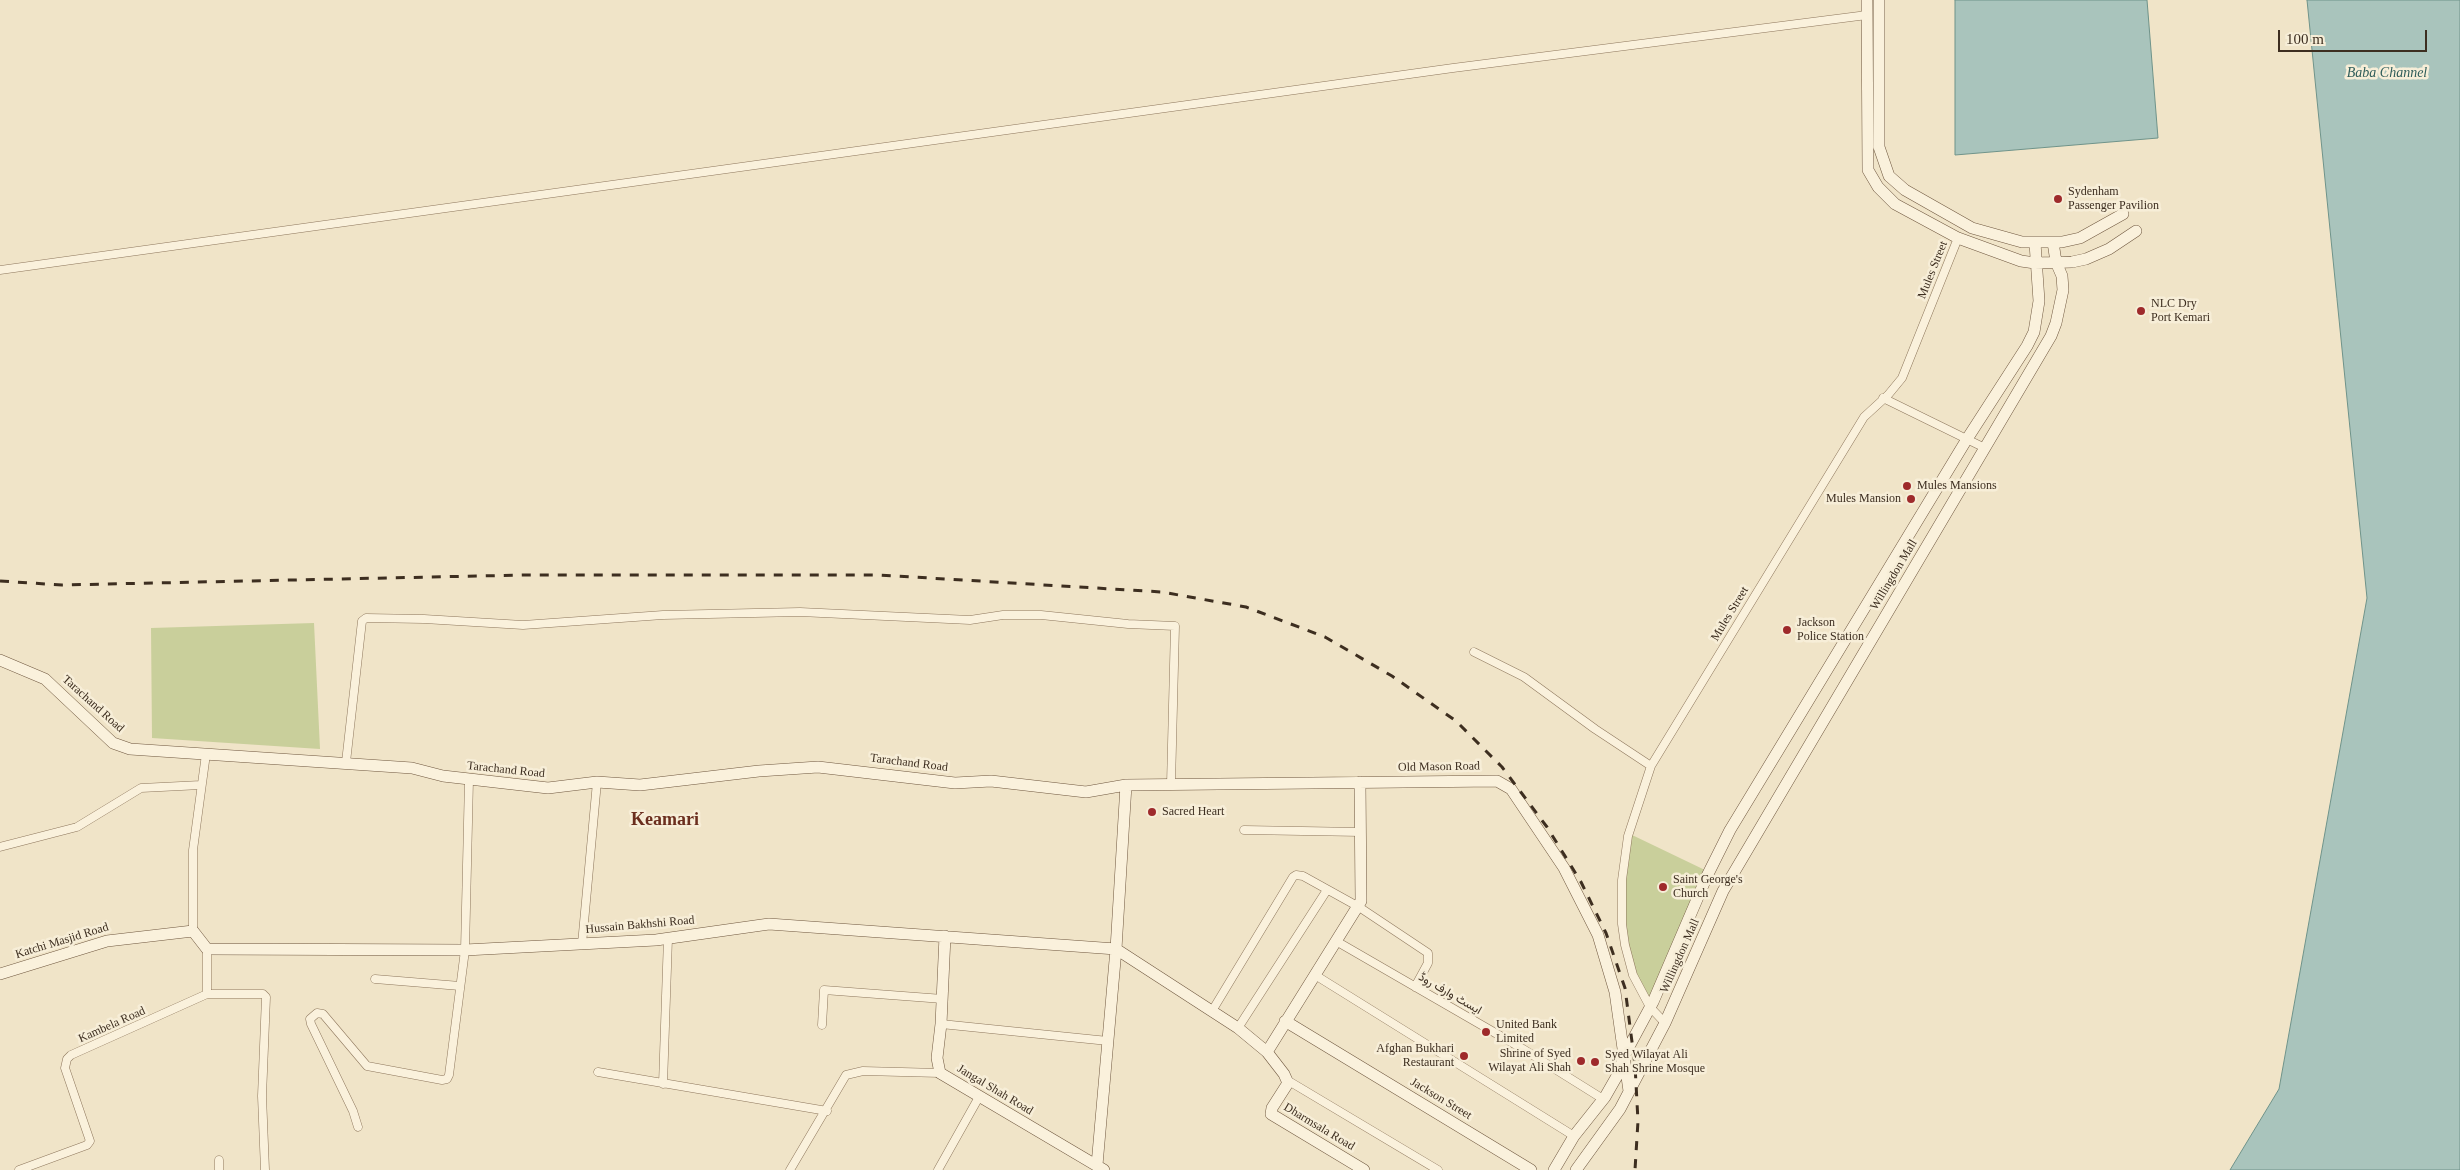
<!DOCTYPE html>
<html>
<head>
<meta charset="utf-8">
<style>
  body { margin:0 }
  #map { position:relative; width:2460px; height:1170px; overflow:hidden; background:#f0e4c8; font-family:"Times New Roman",serif }
  canvas { display:block }
  .scale { position:absolute; left:2278px; top:30px; width:149px; height:22px; box-sizing:border-box; border:2px solid #3d2e20; border-top:0; padding-left:6px; font-size:15px; line-height:18px; white-space:nowrap; color:#3d2e20; -webkit-text-stroke:4px #f7eed8; paint-order:stroke }
</style>
</head>
<body>
<div id="map">
<canvas width="2460" height="1170"></canvas>
<div class="scale">100 m</div>
</div>
<script>
const ctx = document.querySelector('canvas').getContext('2d');
ctx.lineJoin = 'round';
function fill(path, color) {
  ctx.fillStyle = color;
  ctx.fill(path, 'evenodd');
}
function shape(rows) {
  const path = new Path2D();
  for (const r of rows) {
    path.moveTo(r[0], r[1]);
    for (let i = 2; i < r.length; i += 2) path.lineTo(r[i], r[i + 1]);
  }
  return path;
}
function stroke(path, color, width, dash) {
  ctx.strokeStyle = color;
  ctx.lineWidth = width;
  ctx.lineCap = dash ? 'butt' : 'round';
  ctx.setLineDash(dash || []);
  ctx.stroke(path);
}
function drawText(font, color, halo, rows, align = 'center') {
  ctx.font = font + ' "Times New Roman",Vazirmatn,serif';
  ctx.lineWidth = 5;
  ctx.setLineDash([]);
  ctx.textBaseline = 'middle';
  ctx.strokeStyle = halo;
  ctx.fillStyle = color;
  for (const [text, x, y, turn = 0] of rows) {
    ctx.save();
    ctx.translate(x, y);
    ctx.rotate((+turn || 0) * Math.PI / 180);
    ctx.textAlign = isNaN(turn) ? turn : align;
    if (halo) ctx.strokeText(text, 0, 0);
    ctx.fillText(text, 0, 0);
    ctx.restore();
  }
}
fill(shape([
  [314,623,320,749,152,738,151,628],
  [1630,834,1707,871,1650,1005,1635,973,1626,943,1624,879]
]), '#c9cf9b');
const water = shape([
  [1955,0,2147,0,2158,138,1955,155,1955,0],
  [2307,0,2460,0,2460,1170,2230,1170,2279,1089,2367,598,2307,0]
]);
fill(water, '#a9c4bc');
stroke(water, '#6f938a', 1);
const street = shape([
  [0,270,1453,68,1867,15],
  [1883,398,1985,448],
  [1474,652,1524,677,1595,729,1651,766],
  [346,762,362,621,366,618,424,619,523,625,663,615,800,612,970,620,1003,615,1041,615,1128,624,1175,626,1171,784],
  [1244,830,1361,832],
  [0,847,77,827,141,788,201,785],
  [193,931,193,850,206,754],
  [1336,941,1523,1049,1603,1099],
  [582,944,597,782],
  [207,949,207,994,263,994,266,997,262,1096,265,1170],
  [1315,975,1574,1136],
  [375,979,460,986],
  [1212,1011,1293,877,1296,875,1303,876,1359,907,1428,953,1428,963,1415,987],
  [1665,1023,1650,1007,1633,975,1625,945,1622,924,1622,880,1628,836,1651,766,1864,417,1888,395,1902,378,1958,238],
  [941,1024,1108,1041],
  [822,1025,824,990,943,999],
  [1238,1028,1327,890],
  [598,1072,827,1111],
  [1287,1080,1438,1170],
  [663,1084,668,938],
  [358,1127,353,1111,311,1024,310,1019,317,1013,323,1014,367,1066,442,1080,447,1079,449,1075,465,950,469,780],
  [19,1170,87,1145,90,1141,65,1068,67,1059,71,1055,207,994],
  [219,1170,219,1160],
  [790,1170,846,1075,863,1071,940,1073],
  [938,1170,979,1097]
]);
const secondary = shape([
  [1867,0,1868,170,1878,187,1895,204,1958,238,2021,261,2035,263,2072,262,2086,259,2109,249,2136,231],
  [1879,0,1879,147,1889,176,1905,190,1972,228,2022,242,2062,242,2080,238,2123,214],
  [0,660,45,679,113,743,130,749,412,768,443,776,548,788,597,782,640,785,759,771,818,767,955,783,991,781,1086,792,1126,785,1497,781,1511,789,1564,868,1598,935,1615,992,1629,1091],
  [945,936,941,1024,937,1058,940,1073,1104,1170],
  [0,974,107,941,193,931,207,949,465,950,656,940,769,924,1116,949,1238,1028,1267,1052,1284,1074,1288,1083,1272,1108,1271,1114,1364,1170],
  [1285,1021,1531,1170],
  [1267,1052,1361,901,1360,782],
  [1097,1165,1116,949,1126,785],
  [1554,1170,1574,1136,1605,1097,1617,1076,1624,1056,1653,1002,1707,876,1730,830,1967,439,2027,346,2034,332,2039,301,2035,243],
  [1576,1170,1620,1109,1665,1023,1723,891,2051,336,2056,323,2063,290,2062,276,2056,262,2053,242]
]);
stroke(street, '#8d765c', 9);
stroke(secondary, '#6f573f', 12);
stroke(street, '#faf1dc', 8);
stroke(secondary, '#faf1dc', 11);
stroke(shape([
  [0,581,62,585,524,575,879,575,1162,592,1246,607,1325,637,1392,676,1456,721,1502,767,1547,827,1581,882,1606,933,1625,988,1635,1065,1638,1121,1635,1170]
]), '#3d2e20', 3, [9, 9]);
for (const [x, y, r, color] of [
  [2058,199,5,"#9e2a2b"],
  [2141,311,5,"#9e2a2b"],
  [1907,486,5,"#9e2a2b"],
  [1911,499,5,"#9e2a2b"],
  [1787,630,5,"#9e2a2b"],
  [1152,812,5,"#9e2a2b"],
  [1663,887,5,"#9e2a2b"],
  [1486,1032,5,"#9e2a2b"],
  [1464,1056,5,"#9e2a2b"],
  [1581,1061,5,"#9e2a2b"],
  [1595,1062,5,"#9e2a2b"]
]) {
  const dot = new Path2D();
  dot.arc(x, y, r, 0, 2 * Math.PI);
  ctx.fillStyle = color;
  ctx.fill(dot);
  stroke(dot, '#f7eed8', 2);
}
drawText('12px', '#3d2e20', '#f7eed8', [
  ["Sydenham",2068,192],
  ["Passenger Pavilion",2068,206],
  ["NLC Dry",2151,304],
  ["Port Kemari",2151,318],
  ["Mules Mansions",1917,486],
  ["Mules Mansion",1901,499,"right"],
  ["Jackson",1797,623],
  ["Police Station",1797,637],
  ["Sacred Heart",1162,812],
  ["Saint George's",1673,880],
  ["Church",1673,894],
  ["United Bank",1496,1025],
  ["Limited",1496,1039],
  ["Afghan Bukhari",1454,1049,"right"],
  ["Restaurant",1454,1063,"right"],
  ["Shrine of Syed",1571,1054,"right"],
  ["Wilayat Ali Shah",1571,1068,"right"],
  ["Syed Wilayat Ali",1605,1055],
  ["Shah Shrine Mosque",1605,1069]
], 'left');
drawText('12px', '#3d2e20', '#f7eed8', [
  ["Mules Street",1933,270,-68],
  ["Willingdon Mall",1894,575,-59],
  ["Mules Street",1730,614,-59],
  ["Tarachand Road",93,704,42],
  ["Tarachand Road",909,763,7],
  ["Old Mason Road",1439,767,-1],
  ["Tarachand Road",506,770,6],
  ["Hussain Bakhshi Road",640,925,-5],
  ["Katchi Masjid Road",62,941,-17],
  ["Willingdon Mall",1680,956,-66],
  ["ایسٹ وارف روڈ",1450,994,30],
  ["Kambela Road",112,1025,-24],
  ["Jangal Shah Road",995,1090,31],
  ["Jackson Street",1441,1099,31],
  ["Dharmsala Road",1319,1127,31]
]);
drawText('italic 14px', '#2f5d5a', '#f7eed8', [
  ["Baba Channel",2387,73]
]);
drawText('bold 18px', '#6b2e1e', '#f7eed8', [
  ["Keamari",665,820]
]);
</script>
</body>
</html>
